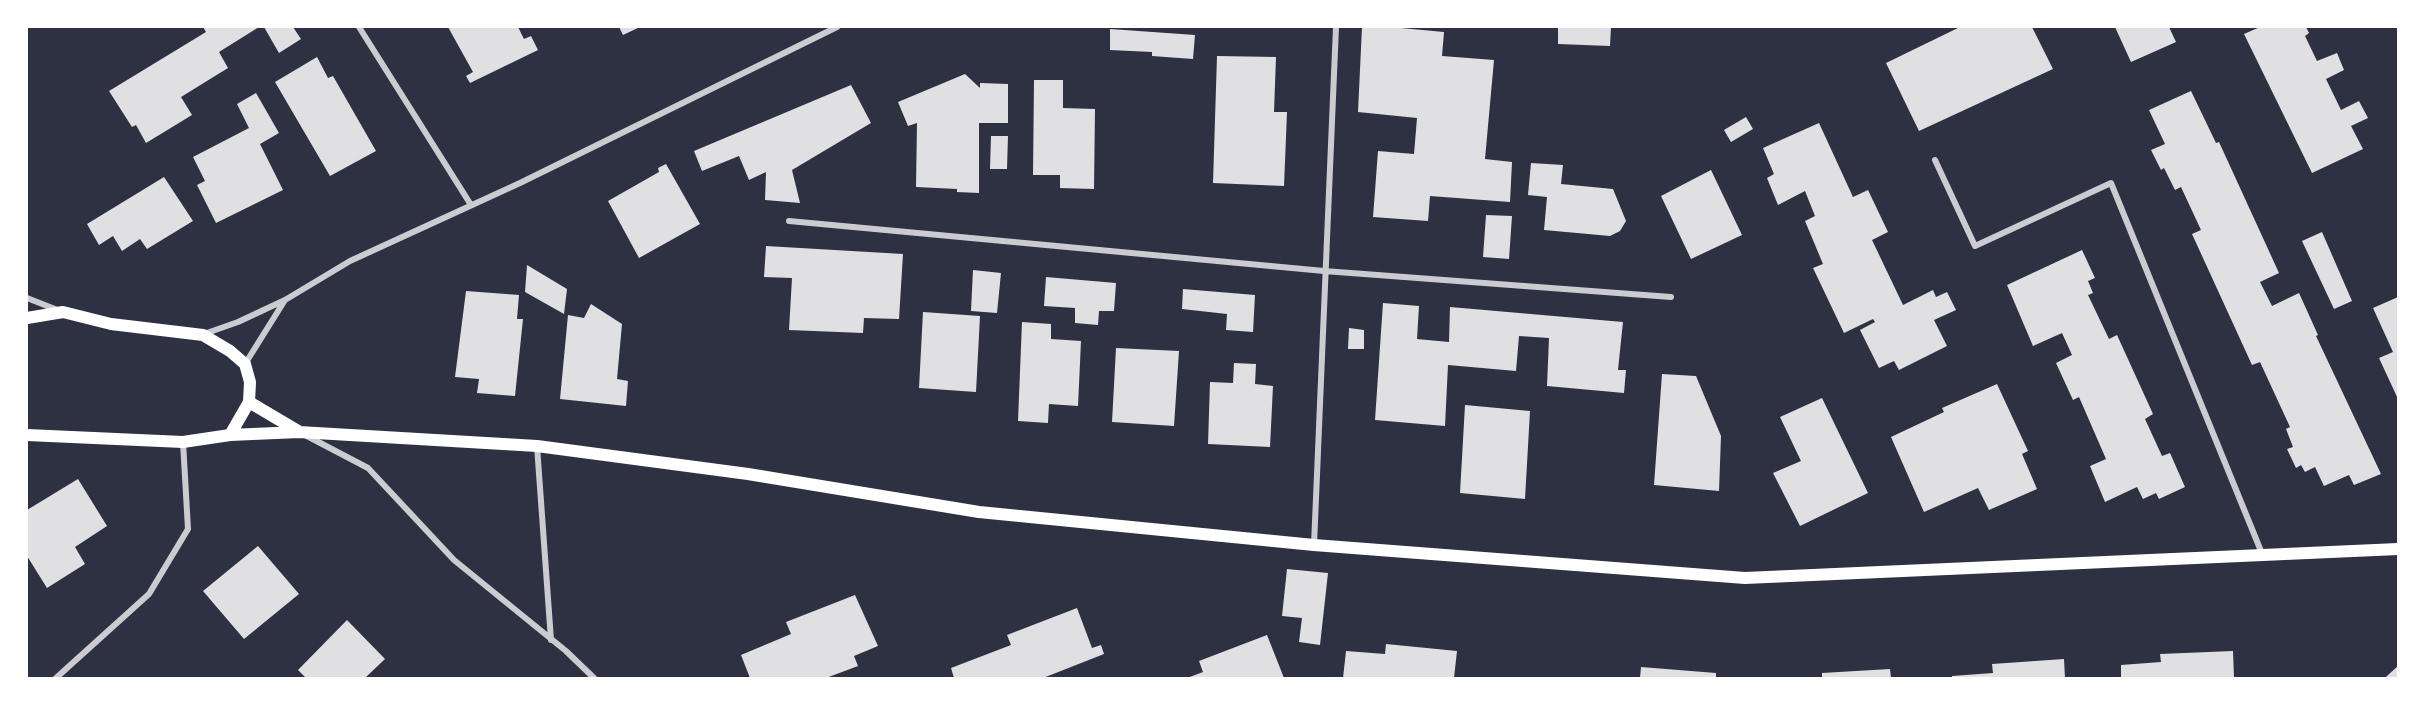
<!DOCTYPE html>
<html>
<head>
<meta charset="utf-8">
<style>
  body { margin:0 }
  #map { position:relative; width:2425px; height:705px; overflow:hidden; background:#2d3142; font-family:"PT Sans Narrow",sans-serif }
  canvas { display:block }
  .frame { position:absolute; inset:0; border:28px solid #fff; pointer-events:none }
</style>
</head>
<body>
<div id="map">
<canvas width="2425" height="705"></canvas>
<div class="frame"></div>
</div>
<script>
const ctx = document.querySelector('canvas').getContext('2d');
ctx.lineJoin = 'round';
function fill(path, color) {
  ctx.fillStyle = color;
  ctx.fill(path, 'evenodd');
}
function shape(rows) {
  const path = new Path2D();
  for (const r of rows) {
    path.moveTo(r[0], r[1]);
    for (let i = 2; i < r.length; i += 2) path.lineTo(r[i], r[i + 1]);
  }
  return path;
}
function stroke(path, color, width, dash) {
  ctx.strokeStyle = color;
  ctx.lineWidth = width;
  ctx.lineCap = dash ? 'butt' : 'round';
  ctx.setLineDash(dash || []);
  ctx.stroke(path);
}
fill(shape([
  [203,27,259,27,219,52,228,68,181,97,192,115,146,143,136,125,132,127,109,91,206,32],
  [264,27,293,27,301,39,279,53],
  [448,27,518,27,524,39,531,36,538,50,470,83,466,76,473,72],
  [619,27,640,27,623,35],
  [1362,27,1390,27,1444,32,1442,56,1494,60,1485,159,1512,162,1510,202,1430,196,1428,221,1373,217,1378,151,1414,154,1417,118,1358,112],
  [1558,27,1611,27,1610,46,1558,44],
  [1960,27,2032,27,2053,69,1919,131,1886,63],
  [2115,27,2169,27,2176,42,2131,62],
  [2260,27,2306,27,2309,33,2305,36,2317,61,2337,53,2344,70,2326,79,2341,110,2359,101,2368,118,2351,126,2363,149,2312,173,2244,34],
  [1110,29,1195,35,1193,59,1152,56,1152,52,1110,50],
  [1217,56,1276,57,1274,112,1287,112,1284,186,1213,183],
  [317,57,328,78,333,76,376,151,330,176,275,82],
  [965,74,980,88,980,83,1008,84,1008,123,979,123,979,193,957,192,957,189,916,187,917,123,908,126,898,102],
  [1034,80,1063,80,1063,108,1095,109,1094,189,1060,188,1060,175,1033,175],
  [851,85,871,123,792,170,800,203,765,200,766,172,749,180,739,156,702,171,694,151],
  [2191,91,2216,143,2219,142,2279,273,2260,282,2272,306,2299,293,2318,335,2316,336,2381,474,2354,485,2349,475,2324,486,2315,467,2305,472,2301,465,2296,468,2287,449,2293,447,2286,429,2290,427,2260,362,2252,365,2192,234,2201,230,2181,187,2175,190,2164,168,2161,170,2151,150,2165,144,2149,110],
  [256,93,279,133,260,144,283,190,216,223,197,185,205,181,193,157,249,128,237,104],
  [1746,117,1753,129,1731,142,1724,130],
  [1819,123,1853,197,1868,190,1888,232,1872,240,1903,305,1933,290,1936,297,1947,292,1956,310,1934,320,1947,346,1899,370,1894,361,1879,368,1860,330,1875,322,1873,319,1844,333,1813,268,1823,264,1805,221,1815,216,1805,191,1778,205,1767,178,1774,174,1763,148],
  [991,136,1008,136,1007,169,990,169],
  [1531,163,1563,165,1561,184,1613,189,1626,221,1620,231,1610,236,1544,230,1547,197,1528,195],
  [666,164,700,224,639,258,608,201,659,172,658,168],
  [1711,170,1742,235,1691,259,1661,196],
  [164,177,193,221,147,249,140,239,122,251,113,236,99,245,87,224],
  [1486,215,1512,216,1509,259,1483,257],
  [2322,232,2352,301,2334,309,2302,241],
  [766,246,903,254,899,319,864,318,863,333,789,330,792,278,764,277],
  [2082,250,2095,278,2088,281,2093,293,2088,295,2109,339,2117,335,2153,414,2145,419,2162,456,2170,453,2185,487,2159,499,2156,493,2143,499,2137,487,2105,502,2090,466,2106,459,2079,397,2073,400,2056,363,2072,355,2062,333,2033,346,2007,285],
  [527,265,567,289,564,314,525,292],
  [973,270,1001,273,997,313,971,311],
  [1046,277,1116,283,1114,311,1099,311,1098,325,1075,323,1075,308,1044,306],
  [1183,289,1255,295,1253,332,1226,330,1227,314,1182,309],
  [466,291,519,295,517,319,523,319,515,396,477,393,479,379,455,377],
  [2398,297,2398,399,2379,358,2393,352,2373,308],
  [1383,303,1419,306,1417,339,1449,342,1450,307,1623,322,1618,370,1626,370,1624,393,1547,386,1549,338,1519,336,1516,371,1448,365,1445,426,1375,420],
  [591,304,622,324,617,379,628,381,626,406,560,399,568,315,584,318],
  [923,312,980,316,976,392,919,388],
  [1022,322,1051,324,1051,339,1081,341,1078,406,1049,404,1048,423,1018,421],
  [1349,328,1364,330,1364,349,1348,349],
  [1116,348,1179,351,1174,426,1112,422],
  [1234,363,1256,364,1255,384,1273,386,1270,447,1208,444,1210,382,1233,383],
  [1662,374,1696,376,1721,436,1719,491,1654,485],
  [1997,384,2028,451,2022,454,2037,489,1989,510,1978,488,1924,512,1891,437,1944,412,1942,408],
  [1822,398,1868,493,1800,526,1773,473,1801,461,1780,417],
  [1465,405,1530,411,1525,499,1460,493],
  [78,479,107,526,75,547,85,564,47,588,27,556,27,510],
  [258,546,299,594,244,639,203,591],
  [1287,569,1328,573,1320,645,1299,642,1302,618,1282,616],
  [855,595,878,646,854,656,858,666,826,678,750,678,741,655,791,634,786,622],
  [1077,608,1092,648,1101,645,1104,654,1043,678,954,678,951,668,1011,645,1007,635],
  [347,620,385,659,365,678,306,678,298,670],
  [1267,635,1284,678,1187,678,1203,672,1199,661],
  [1386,644,1457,651,1454,678,1343,678,1346,651,1385,654],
  [2233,651,2234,678,2121,678,2121,665,2161,662,2160,654],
  [2064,659,2065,678,1952,678,1952,676,1993,673,1992,664],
  [2398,666,2398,678,2385,678,2388,675],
  [1641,667,1716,673,1716,678,1640,678],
  [1890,669,1891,678,1822,678,1822,673]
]), '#e0e0e3');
stroke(shape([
  [359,27,471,205],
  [1935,160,1975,246,2111,183,2263,556],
  [789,221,1324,271,1671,297],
  [27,298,60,311],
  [204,334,238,322,285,300,350,261,520,183,837,27],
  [245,364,285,300],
  [305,435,368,468,454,560,566,651,594,678],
  [537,446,551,640],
  [1314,545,1336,27],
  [56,678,149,594,188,529,183,442]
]), '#caccd0', 6);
stroke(shape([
  [27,318,63,312,111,324,203,335,230,351,245,364,250,382,249,402,230,435],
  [249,402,298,431],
  [27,435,183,442,230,435,299,432,537,446,748,474,979,512,1314,545,1745,578,2398,549]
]), '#fff', 12);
</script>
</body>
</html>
